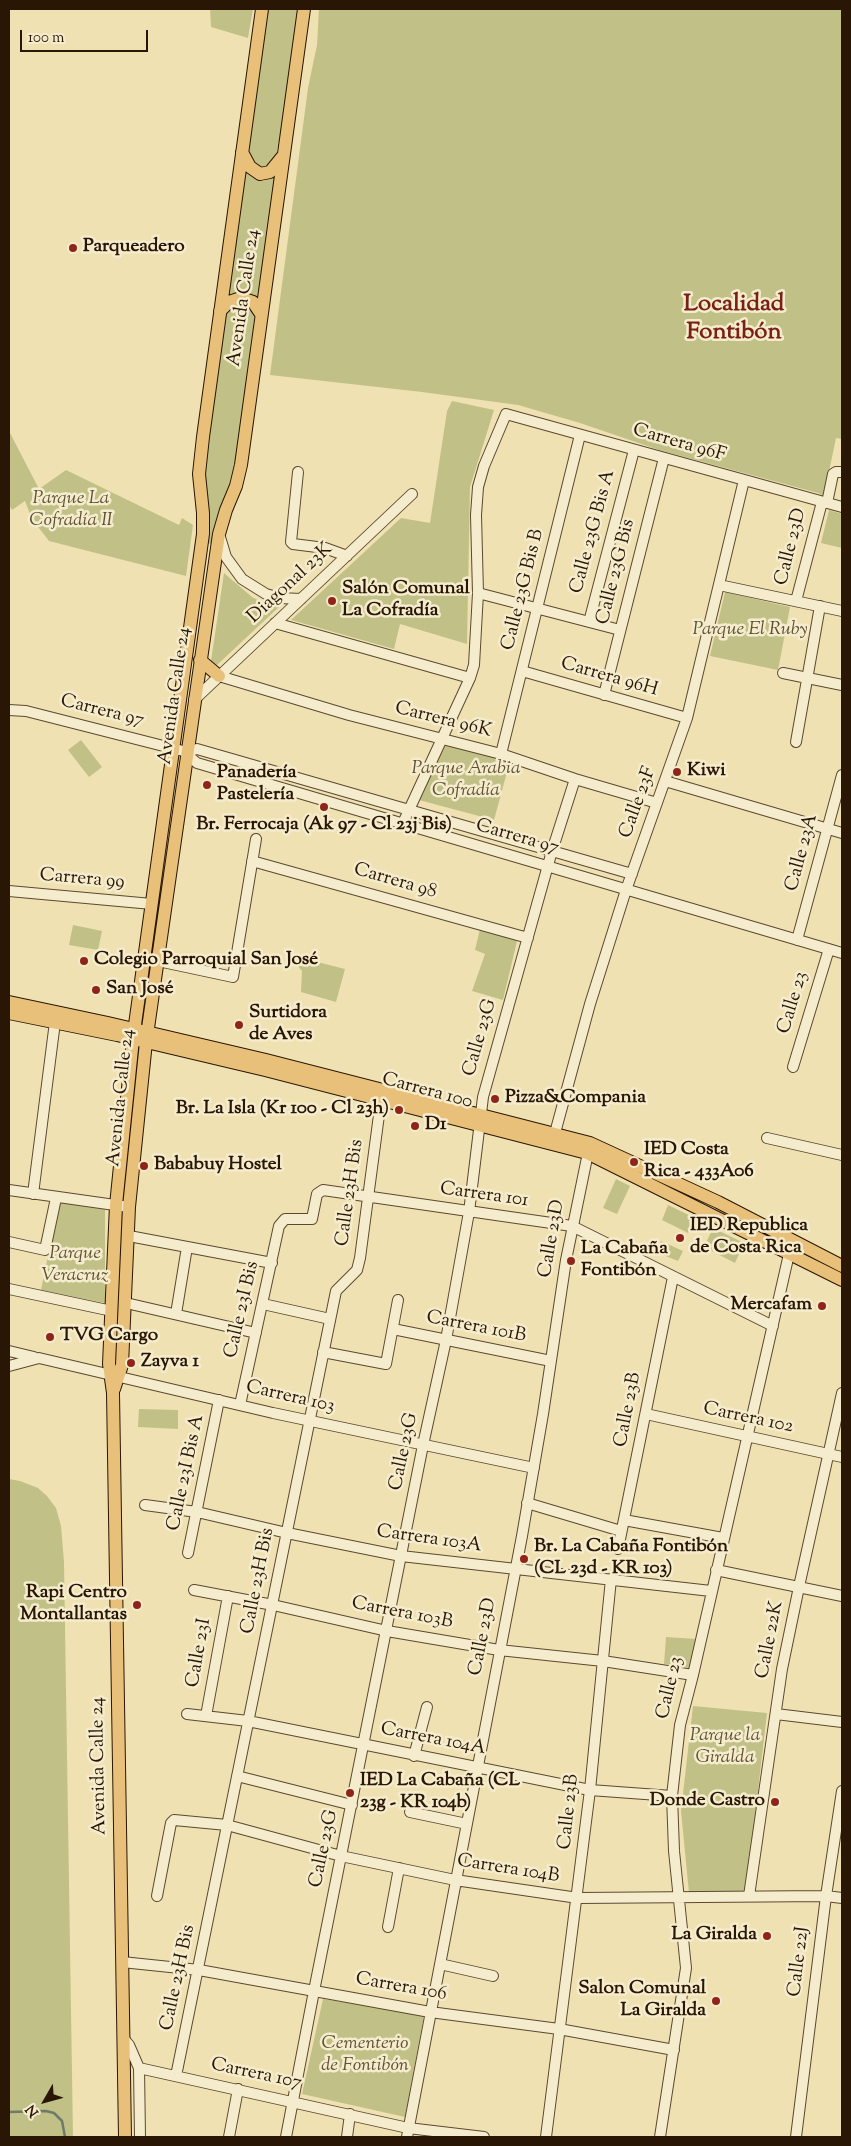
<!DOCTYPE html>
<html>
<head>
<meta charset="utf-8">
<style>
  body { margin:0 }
  #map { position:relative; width:851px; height:2146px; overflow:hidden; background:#f0e1b2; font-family:"Sorts Mill Goudy",serif }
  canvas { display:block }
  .frame { position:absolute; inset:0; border:10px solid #291604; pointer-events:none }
  .north { position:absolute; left:20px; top:2076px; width:50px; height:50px; -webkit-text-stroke:4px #f5eccd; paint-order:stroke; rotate:232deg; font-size:14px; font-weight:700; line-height:20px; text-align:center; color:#291604 }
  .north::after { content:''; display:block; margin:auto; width:18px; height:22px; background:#291604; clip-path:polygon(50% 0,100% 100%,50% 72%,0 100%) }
  .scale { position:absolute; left:20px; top:30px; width:128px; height:22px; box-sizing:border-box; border:2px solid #291604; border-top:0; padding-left:6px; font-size:15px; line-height:18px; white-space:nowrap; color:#291604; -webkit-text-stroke:4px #f5eccd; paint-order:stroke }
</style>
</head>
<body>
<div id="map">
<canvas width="851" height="2146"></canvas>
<div class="frame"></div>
<div class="north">N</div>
<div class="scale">100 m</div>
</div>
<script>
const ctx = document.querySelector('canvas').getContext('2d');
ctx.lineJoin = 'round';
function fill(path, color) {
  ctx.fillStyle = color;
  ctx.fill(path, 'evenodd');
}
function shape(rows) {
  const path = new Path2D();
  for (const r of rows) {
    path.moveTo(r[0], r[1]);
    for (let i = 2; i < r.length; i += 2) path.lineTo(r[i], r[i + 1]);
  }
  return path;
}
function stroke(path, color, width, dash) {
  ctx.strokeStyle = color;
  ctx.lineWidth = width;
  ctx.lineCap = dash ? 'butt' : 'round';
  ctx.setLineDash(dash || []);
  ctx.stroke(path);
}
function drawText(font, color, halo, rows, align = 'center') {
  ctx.font = font + ' "Sorts Mill Goudy",serif';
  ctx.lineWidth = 5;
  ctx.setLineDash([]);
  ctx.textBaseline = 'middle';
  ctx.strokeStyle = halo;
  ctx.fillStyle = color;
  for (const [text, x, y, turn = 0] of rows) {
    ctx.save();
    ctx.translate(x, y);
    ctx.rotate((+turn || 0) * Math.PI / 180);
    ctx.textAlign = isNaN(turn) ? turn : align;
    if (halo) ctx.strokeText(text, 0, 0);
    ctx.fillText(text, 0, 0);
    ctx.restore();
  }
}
fill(shape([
  [210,9,253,9,248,38,211,27],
  [268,9,298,9,283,120,276,156,267,169,259,168,251,160,249,152],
  [319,9,842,9,842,439,836,438,824,496,818,493,659,450,580,423,518,405,422,392,270,375,308,88,317,45],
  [245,168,256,179,263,181,277,175,259,299,244,292,232,293,227,296],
  [247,303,255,313,235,471,212,544,206,543,204,471,224,316,231,306],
  [452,401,494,410,470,487,467,644,400,624,394,649,291,620,401,518,430,523,447,411],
  [9,431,39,489,66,470,179,525,182,518,193,525,186,576,49,541,32,519,25,501,12,510,9,505],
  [829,510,842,514,842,548,821,543],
  [224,573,252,597,265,604,279,607,217,665,211,661],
  [725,592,790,607,778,670,710,656],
  [81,740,102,767,89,777,68,750],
  [444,744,510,761,494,820,419,800],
  [73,925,102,931,98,950,69,945],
  [480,929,517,941,503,1000,472,991,485,954,475,950],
  [286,954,345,969,336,1002,301,992,302,971,296,964,287,960],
  [616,1179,630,1186,617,1214,603,1208],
  [59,1202,105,1206,105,1303,41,1290],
  [668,1205,695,1218,688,1233,662,1220],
  [713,1228,744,1243,735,1263,704,1247],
  [661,1241,683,1251,678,1261,656,1252],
  [139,1409,178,1410,178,1429,138,1427],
  [9,1479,20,1481,38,1488,47,1496,56,1508,61,1526,64,1562,73,2137,9,2137],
  [666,1637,697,1639,690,1668,664,1664],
  [693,1706,767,1713,746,1893,689,1893,681,1811],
  [323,1999,424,2015,405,2117,302,2094]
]), '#c1c187');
stroke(shape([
  [9,2112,46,2111,54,2113,62,2121,65,2137]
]), '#6d7b68', 2.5);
const minor = shape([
  [298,472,291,542,293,544,325,548,347,556],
  [827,503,833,474,836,472,842,472],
  [220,537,226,557,242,579,266,594,280,598,301,599],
  [719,585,842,611],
  [478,593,620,630],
  [796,601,822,502],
  [589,622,634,450],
  [275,623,470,678],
  [522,671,687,718],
  [783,673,842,685],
  [219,676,349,715,501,754,575,779,657,803],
  [604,695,664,458],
  [194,700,412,494],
  [9,710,26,711,187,752,197,749,632,874],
  [796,742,820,606],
  [187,752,191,758,197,763,842,953],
  [501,754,580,435],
  [665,781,842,833],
  [403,823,470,678,474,665,478,593,476,515,478,487,484,466,506,414,842,507],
  [252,861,528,938],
  [9,891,152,904],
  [797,940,842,775],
  [158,961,233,977,256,839],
  [793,1067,829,949],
  [555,1133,590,1004,626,890,687,718,744,480],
  [767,1138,842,1155],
  [9,1190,129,1207],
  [33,1194,55,1022],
  [129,1236,272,1263],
  [9,1242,45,1250,56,1198],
  [9,1289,112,1311],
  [126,1303,256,1333],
  [263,1304,330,1319],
  [176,1314,187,1247],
  [393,1329,551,1361],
  [9,1351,34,1357],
  [323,1352,386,1364,398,1300],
  [9,1366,39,1358,273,1413,534,1468],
  [240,1405,279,1226,285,1219,312,1219,317,1194,323,1190,572,1226,773,1326],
  [646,1414,842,1457],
  [527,1503,621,1531],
  [145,1505,197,1512,287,1533,401,1556,711,1591],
  [624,1520,723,1538],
  [618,1549,673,1277],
  [188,1553,219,1400],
  [716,1570,842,1596],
  [194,1590,273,1605,387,1631,499,1650,603,1661,693,1675],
  [187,1714,248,1721,590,1790,672,1796],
  [776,1714,842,1722],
  [206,1716,228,1596],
  [414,1756,427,1707],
  [237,1776,352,1805],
  [410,1812,467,1824],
  [157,1896,171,1823,174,1820,227,1825,341,1856,455,1880,578,1898,826,1896,842,1898],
  [749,1896,782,1669,800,1582,842,1393],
  [388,1927,399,1868],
  [122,1962,199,1970,430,2012,559,2029,674,2050],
  [440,1964,493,1976],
  [124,2039,129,2045,139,2068,140,2137],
  [139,2068,408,2128,484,2137],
  [176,2076,336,1291,357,1270,360,1258,381,1100],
  [229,2137,238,2089],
  [286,2137,314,1991,423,1445,446,1340,469,1212,483,1097,552,851,575,779],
  [347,2137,350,2114],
  [407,2137,522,1536,543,1414,566,1260,589,1148],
  [546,2137,590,1790,611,1579],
  [660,2137,686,1968,674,1851,672,1796,680,1725,693,1675,789,1254],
  [796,2137,826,1896,842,1791]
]);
const major = shape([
  [242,152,250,167,260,174,270,172,283,156],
  [220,311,229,302,241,298,253,302,261,314],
  [200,660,219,676],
  [9,1002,108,1023,266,1060,590,1143,718,1202,842,1266],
  [9,1013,117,1035,265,1070,587,1153,842,1280],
  [114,1389,122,1365,129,1207,146,1042,219,534,226,510,236,486,241,465,304,9],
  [125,2137,113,1393,109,1364,116,1205,133,1039,203,534,203,513,199,474,203,437,262,9]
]);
stroke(minor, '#5b4930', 12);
stroke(major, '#291604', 14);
stroke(minor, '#f5eccd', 10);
stroke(major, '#e8c079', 12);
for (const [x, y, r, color] of [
  [73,248,5,"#8f2418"],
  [332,601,5,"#8f2418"],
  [677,772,5,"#8f2418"],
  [207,785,5,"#8f2418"],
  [324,807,5,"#8f2418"],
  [84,961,5,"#8f2418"],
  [96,990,5,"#8f2418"],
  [239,1025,5,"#8f2418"],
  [495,1099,5,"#8f2418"],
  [399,1110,5,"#8f2418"],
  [415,1126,5,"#8f2418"],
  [634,1162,5,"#8f2418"],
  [144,1166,5,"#8f2418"],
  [680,1238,5,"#8f2418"],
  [571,1261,5,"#8f2418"],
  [822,1306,5,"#8f2418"],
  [50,1337,5,"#8f2418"],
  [131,1363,5,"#8f2418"],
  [524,1559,5,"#8f2418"],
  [137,1605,5,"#8f2418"],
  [350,1793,5,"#8f2418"],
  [775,1802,5,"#8f2418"],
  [767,1936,5,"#8f2418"],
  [716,2001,5,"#8f2418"]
]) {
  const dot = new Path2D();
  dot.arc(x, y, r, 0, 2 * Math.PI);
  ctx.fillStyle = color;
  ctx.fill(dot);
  stroke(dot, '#f5eccd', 2);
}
drawText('bold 19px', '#291604', '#f5eccd', [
  ["Parqueadero",83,248],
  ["Salón Comunal",342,590],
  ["La Cofradía",342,612],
  ["Kiwi",687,772],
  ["Panadería",217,774],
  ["Pastelería",217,796],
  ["Br. Ferrocaja (Ak 97 - Cl 23j Bis)",324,826,"center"],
  ["Colegio Parroquial San José",94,961],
  ["San José",106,990],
  ["Surtidora",249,1014],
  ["de Aves",249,1036],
  ["Pizza&Compania",505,1099],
  ["Br. La Isla (Kr 100 - Cl 23h)",389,1110,"right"],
  ["D1",425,1126],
  ["IED Costa",644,1151],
  ["Rica - 433A06",644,1173],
  ["Bababuy Hostel",154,1166],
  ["IED Republica",690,1227],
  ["de Costa Rica",690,1249],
  ["La Cabaña",581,1250],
  ["Fontibón",581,1272],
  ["Mercafam",812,1306,"right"],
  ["TVG Cargo",60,1337],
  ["Zayva 1",141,1363],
  ["Br. La Cabaña Fontibón",534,1548],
  ["(CL 23d - KR 103)",534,1570],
  ["Rapi Centro",127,1594,"right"],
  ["Montallantas",127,1616,"right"],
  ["IED La Cabaña (CL",360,1782],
  ["23g - KR 104b)",360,1804],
  ["Donde Castro",765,1802,"right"],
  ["La Giralda",757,1936,"right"],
  ["Salon Comunal",706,1990,"right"],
  ["La Giralda",706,2012,"right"]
], 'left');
drawText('19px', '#291604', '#f5eccd', [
  ["Avenida Calle 24",245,298,-82],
  ["Carrera 96F",679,444,16],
  ["Calle 23G Bis A",594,532,-75],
  ["Calle 23D",792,547,-76],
  ["Calle 23G Bis",617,572,-76],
  ["Diagonal 23K",291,584,-43],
  ["Calle 23G Bis B",524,590,-76],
  ["Carrera 96H",609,678,16],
  ["Avenida Calle 24",176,696,-82],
  ["Carrera 97",102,712,14],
  ["Carrera 96K",443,721,14],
  ["Calle 23F",639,803,-70],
  ["Carrera 97",517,838,16],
  ["Calle 23A",803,853,-75],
  ["Carrera 99",82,880,5],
  ["Carrera 98",395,882,16],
  ["Calle 23",794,1003,-73],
  ["Calle 23G",481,1038,-74],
  ["Carrera 100",427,1092,15],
  ["Avenida Calle 24",122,1098,-84],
  ["Calle 23H Bis",351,1193,-82],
  ["Carrera 101",484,1196,8],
  ["Calle 23D",553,1239,-80],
  ["Calle 23I Bis",243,1310,-77],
  ["Carrera 101B",476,1328,11],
  ["Carrera 103",290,1398,13],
  ["Calle 23B",629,1410,-79],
  ["Carrera 102",748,1419,12],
  ["Calle 23G",405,1452,-78],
  ["Calle 23I Bis A",187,1473,-78],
  ["Carrera 103A",429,1540,8],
  ["Calle 23H Bis",259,1581,-79],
  ["Carrera 103B",402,1614,11],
  ["Calle 23D",484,1637,-79],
  ["Calle 22K",771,1640,-79],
  ["Calle 23I",200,1653,-80],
  ["Calle 23",671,1688,-77],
  ["Carrera 104A",433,1740,11],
  ["Avenida Calle 24",100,1766,-91],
  ["Calle 23B",570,1812,-84],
  ["Calle 23G",325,1849,-78],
  ["Carrera 104B",508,1870,9],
  ["Calle 22J",800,1962,-83],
  ["Calle 23H Bis",179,1978,-78],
  ["Carrera 106",401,1988,10],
  ["Carrera 107",256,2075,12]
]);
drawText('italic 19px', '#5e5232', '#f5eccd', [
  ["Parque La",71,500],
  ["Cofradía II",71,522],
  ["Parque El Ruby",750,631],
  ["Parque Arabia",466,770],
  ["Cofradía",466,792],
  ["Parque",75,1255],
  ["Veracruz",75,1277],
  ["Parque la",725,1737],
  ["Giralda",725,1759],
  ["Cementerio",365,2045],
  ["de Fontibón",365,2067]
]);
drawText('bold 24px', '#7a1f14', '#f5eccd', [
  ["Localidad",734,306],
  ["Fontibón",734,334]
]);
</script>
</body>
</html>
